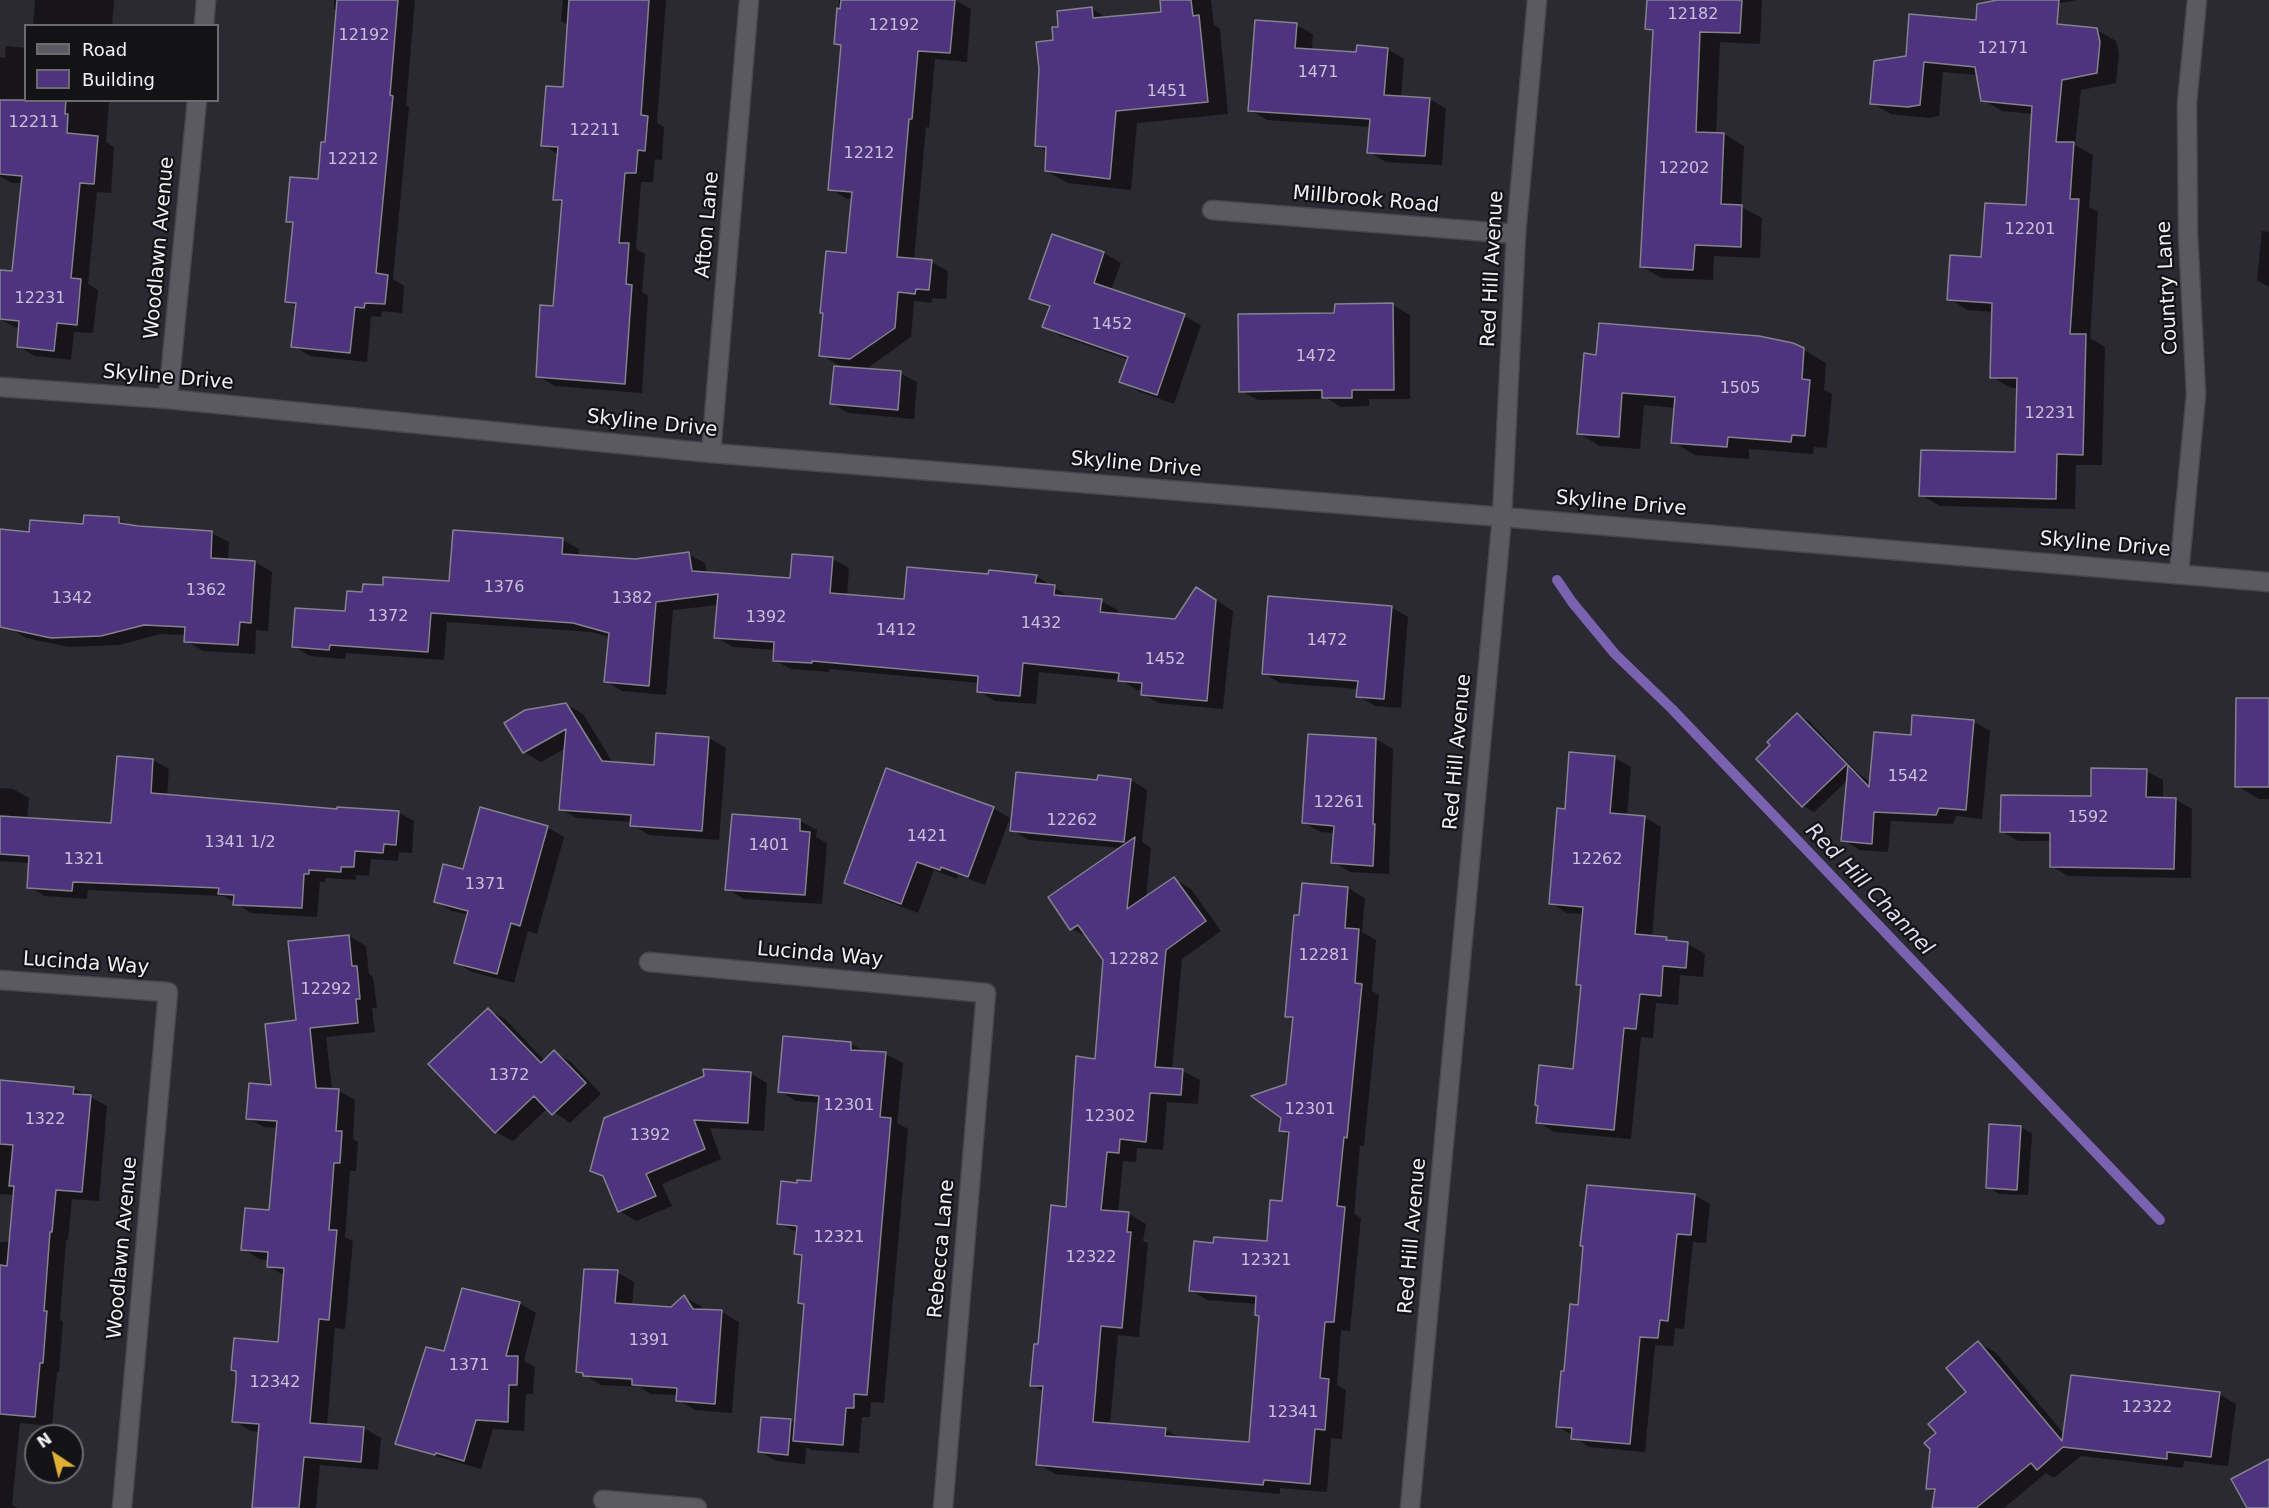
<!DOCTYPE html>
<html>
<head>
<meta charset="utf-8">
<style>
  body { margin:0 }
  #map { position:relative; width:2269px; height:1508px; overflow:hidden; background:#2b2931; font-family:"DejaVu Sans",sans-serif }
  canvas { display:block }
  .legend { position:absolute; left:24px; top:24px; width:195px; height:78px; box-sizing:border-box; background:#131316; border:2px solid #6c6b6f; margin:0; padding:8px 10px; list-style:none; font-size:18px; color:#f1f0f5 }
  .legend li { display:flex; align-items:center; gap:12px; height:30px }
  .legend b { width:30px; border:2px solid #6c6b6f }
  .north { position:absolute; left:24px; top:1424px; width:60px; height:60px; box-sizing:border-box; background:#131316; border:2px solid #6c6b6f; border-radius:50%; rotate:325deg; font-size:16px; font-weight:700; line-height:24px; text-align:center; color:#f1f0f5 }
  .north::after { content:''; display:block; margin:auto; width:21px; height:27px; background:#e0b034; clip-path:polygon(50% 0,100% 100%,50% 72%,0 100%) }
</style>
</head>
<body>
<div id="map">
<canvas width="2269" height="1508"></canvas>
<ul class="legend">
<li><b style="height:8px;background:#5b5962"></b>Road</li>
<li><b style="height:16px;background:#4e347f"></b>Building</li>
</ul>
<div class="north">N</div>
</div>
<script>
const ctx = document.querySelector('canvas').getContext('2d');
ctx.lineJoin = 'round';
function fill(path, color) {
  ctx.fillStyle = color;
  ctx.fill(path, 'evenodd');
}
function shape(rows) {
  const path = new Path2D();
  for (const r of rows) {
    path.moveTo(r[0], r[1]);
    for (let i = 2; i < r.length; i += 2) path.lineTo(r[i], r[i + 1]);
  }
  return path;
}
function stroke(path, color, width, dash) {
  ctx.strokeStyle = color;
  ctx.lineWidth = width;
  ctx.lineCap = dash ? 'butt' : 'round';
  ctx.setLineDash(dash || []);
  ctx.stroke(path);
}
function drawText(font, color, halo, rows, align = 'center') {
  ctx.font = font + ' "DejaVu Sans",sans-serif';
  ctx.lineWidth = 4.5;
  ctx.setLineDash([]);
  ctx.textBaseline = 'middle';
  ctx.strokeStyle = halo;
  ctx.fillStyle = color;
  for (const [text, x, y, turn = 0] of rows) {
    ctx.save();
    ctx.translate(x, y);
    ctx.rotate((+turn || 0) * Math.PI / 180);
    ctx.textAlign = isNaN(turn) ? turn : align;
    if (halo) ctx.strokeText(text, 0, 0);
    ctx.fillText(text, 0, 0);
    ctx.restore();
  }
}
fill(shape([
  [35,0,114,0,112,26,33,26],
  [334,0,415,0,406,105,409,107,393,279,404,286,402,313,382,311,381,317,371,316,367,362,310,356,293,346,297,307,287,301,295,225,287,221,319,181,326,144,338,12,334,9],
  [563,0,666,0,657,123,664,127,662,160,655,159,653,182,641,182,636,249,645,254,642,292,648,296,642,393,555,386,538,376,554,308,563,203,555,199,559,155,543,145,564,89,569,25,561,21],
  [839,0,955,0,971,9,967,62,935,59,929,128,926,127,914,260,931,262,948,271,946,299,932,298,932,303,914,301,911,337,865,370,900,373,917,382,914,419,849,413,832,404,843,368,821,355,847,254,853,199,847,199,830,189,843,47,835,43],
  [1161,0,1211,0,1214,25,1220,29,1228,114,1137,123,1131,190,1068,183,1046,171,1047,151,1036,145,1054,42,1060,28,1092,9,1107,18,1162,14],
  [1648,0,1762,0,1760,44,1720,42,1716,134,1724,134,1744,146,1741,207,1762,218,1760,258,1714,256,1713,280,1662,278,1642,267,1654,33,1647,28],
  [2004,0,2077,0,2022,10],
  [1296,25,1313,34,1312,50,1357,53,1387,49,1404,59,1401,97,1430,99,1446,109,1442,165,1386,162,1369,152,1371,127,1267,120,1250,110],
  [2097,30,2116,41,2119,54,2116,83,2081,90,2075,145,2093,155,2089,207,2098,212,2090,338,2105,347,2102,465,2076,465,2075,509,1940,506,1921,495,2016,454,2018,388,2011,388,1992,377,1993,312,1968,310,1949,299,2027,207,2033,114,2002,111,1983,100,1978,75,1943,72,1939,116,1929,118,1891,114,1872,103,1876,63],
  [6,46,26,48,26,100,109,100,106,142,114,147,111,193,97,192,88,284,98,290,93,333,74,332,71,360,35,356,18,346,20,328,14,327,0,319,0,292,13,273,23,183,12,183,0,176,0,57,5,58],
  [2262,231,2269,232,2269,287,2257,280],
  [1052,236,1104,253,1121,263,1111,290,1184,316,1201,325,1174,404,1138,391,1121,382,1129,360,1061,336,1044,327,1050,309,1031,298],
  [1393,305,1410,315,1410,399,1369,399,1369,406,1341,407,1328,399,1258,400,1241,391,1336,315],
  [1804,350,1826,363,1824,390,1832,394,1827,448,1814,447,1813,454,1749,449,1749,459,1695,455,1673,442,1676,408,1644,405,1640,449,1600,446,1578,433,1598,356],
  [118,519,132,527,138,528,212,533,229,542,228,561,255,562,272,572,268,631,256,630,255,654,203,651,186,641,186,635,161,634,119,645,69,647,26,638,10,628,0,600,0,531,31,533],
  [563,540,579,549,579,557,635,560,688,554,705,563,707,574,792,579,833,559,849,568,847,596,905,601,990,575,1036,576,1071,598,1101,601,1118,610,1117,615,1175,621,1213,598,1233,611,1223,709,1159,703,1142,694,1143,690,1137,690,1120,680,1039,672,1036,704,995,701,978,691,979,683,829,669,829,672,791,669,774,660,775,650,733,647,716,637,718,605,673,610,666,695,622,691,605,681,610,637,591,632,447,622,444,660,346,653,345,659,310,656,293,646,347,613,364,594,384,586,450,583],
  [1391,607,1408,617,1401,708,1375,706,1358,696,1358,689,1280,683,1263,673],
  [2269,700,2269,799,2259,799,2237,786],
  [566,704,583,714,613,763,655,766,709,738,726,748,719,840,649,835,632,825,632,822,577,818,560,809,566,748,541,762,524,752],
  [1798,715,1809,721,1857,772,1871,783,1912,736,1973,721,1990,731,1982,819,1956,816,1953,824,1891,821,1888,852,1860,850,1843,840,1848,780,1814,812,1803,806,1758,759],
  [1376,739,1393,749,1389,874,1350,872,1333,862,1335,833,1321,832,1304,823],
  [118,758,153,760,169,769,167,796,338,810,398,812,414,821,412,853,399,852,398,861,371,859,369,876,356,875,356,880,325,878,325,882,320,882,317,917,251,913,224,896,88,890,87,899,45,896,29,887,30,863,0,861,0,788,13,789,29,798,27,819,113,824],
  [1615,758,1631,767,1627,816,1644,817,1661,827,1652,937,1688,944,1705,954,1703,977,1680,975,1678,1005,1656,1003,1653,1038,1641,1037,1631,1139,1554,1132,1538,1122,1575,1071,1582,987,1577,984,1584,914,1567,913,1550,903,1566,811],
  [2146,771,2163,780,2163,799,2175,799,2192,809,2191,878,2068,876,2051,866,2052,841,2018,841,2001,831,2092,798],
  [1131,780,1147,790,1142,842,1151,848,1146,898,1174,879,1191,889,1221,931,1182,959,1172,1070,1183,1071,1200,1080,1198,1104,1167,1102,1163,1150,1137,1148,1136,1162,1123,1161,1118,1213,1129,1214,1146,1224,1143,1241,1148,1243,1139,1337,1118,1335,1110,1425,1165,1429,1182,1439,1251,1444,1261,1317,1257,1304,1207,1300,1191,1290,1214,1245,1268,1243,1283,1203,1290,1136,1281,1130,1294,1020,1287,1016,1300,917,1348,888,1365,898,1362,932,1376,940,1372,991,1379,995,1364,1146,1360,1146,1354,1214,1361,1218,1350,1331,1341,1330,1337,1385,1346,1390,1342,1439,1331,1438,1327,1492,1280,1488,1280,1494,1055,1474,1038,1464,1044,1392,1032,1385,1096,1060,1104,960,1089,938,1071,928,1121,848,1029,840,1012,830,1098,782],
  [993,808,1010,818,985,885,958,875,957,879,934,870,918,913,863,892,846,883],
  [800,821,817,830,816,837,827,843,822,904,744,899,727,889],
  [547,827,564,837,537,934,528,931,514,983,472,972,455,962,468,915,452,911,435,901,464,871],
  [349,936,366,946,369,974,373,977,377,1008,372,1008,375,1032,326,1037,332,1090,339,1091,355,1100,353,1139,358,1142,356,1171,350,1171,345,1237,353,1241,345,1329,335,1328,327,1425,364,1428,381,1438,378,1470,320,1465,316,1508,253,1508,260,1432,251,1431,234,1421,279,1343,285,1276,268,1266,269,1260,259,1259,243,1249,271,1211,278,1128,264,1127,248,1118,273,1086,297,1022],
  [488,1010,505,1019,545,1061,555,1052,571,1062,601,1094,570,1123,548,1108,513,1141,496,1132],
  [851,1044,866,1052,886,1054,903,1063,897,1123,908,1129,884,1403,871,1402,870,1417,862,1417,859,1453,812,1450,806,1447,805,1464,777,1461,760,1452,791,1420,796,1423,806,1306,800,1302,803,1258,796,1254,798,1233,779,1223,798,1185,812,1183,820,1103,796,1101,779,1091],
  [750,1073,767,1083,764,1131,710,1128,721,1159,662,1184,672,1206,636,1221,620,1211,606,1179,592,1170],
  [73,1088,107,1106,99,1201,72,1199,68,1240,66,1240,60,1320,63,1322,59,1372,57,1372,52,1426,20,1423,12,1505,18,1508,0,1508,0,1242,10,1242,15,1195,0,1194,0,1105],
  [2021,1127,2032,1134,2028,1195,1999,1194,1988,1187],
  [1694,1195,1710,1204,1706,1243,1693,1242,1684,1329,1675,1328,1673,1346,1655,1345,1645,1452,1589,1447,1558,1426,1579,1307],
  [617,1272,634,1282,632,1306,672,1308,684,1297,701,1306,704,1311,722,1312,739,1322,732,1413,695,1410,678,1400,678,1395,651,1394,640,1387,601,1385,578,1371],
  [593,1375,640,1378,640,1381,593,1378],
  [519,1303,536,1313,524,1361,535,1367,533,1394,526,1394,524,1431,493,1429,481,1469,415,1450,398,1441,445,1352],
  [1978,1343,1995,1352,2065,1435,2219,1394,2236,1404,2228,1466,2184,1461,2183,1468,2081,1456,2054,1478,2046,1473,2004,1508,1934,1508,1936,1493,1928,1488,1938,1433,1968,1393]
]), '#0007');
stroke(shape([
  [1557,580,1572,602,1615,654,1672,709,2160,1220]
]), '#7962b0', 10);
const building = shape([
  [337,0,398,0,390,95,393,96,376,273,388,275,385,304,365,303,364,308,355,307,350,353,291,347,296,303,285,302,293,222,286,222,290,177,318,179,321,142,325,142,337,0],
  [569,0,649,0,641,115,648,116,645,151,638,150,636,173,625,173,619,243,629,243,626,284,632,285,625,384,536,377,540,305,553,306,562,200,553,200,558,147,541,146,546,86,563,87,569,0],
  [841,0,955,0,950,53,918,51,912,119,909,119,897,257,932,260,929,290,916,289,915,294,898,292,895,328,850,359,819,356,823,313,820,313,826,251,846,253,852,192,828,190,841,45,834,44,837,8,840,9,841,0],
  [1160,0,1191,0,1193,16,1199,15,1208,102,1116,111,1110,179,1045,171,1046,147,1035,146,1039,69,1036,42,1053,40,1052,27,1058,27,1057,11,1092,7,1093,18,1161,12,1160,0],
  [1647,0,1742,0,1740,33,1700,32,1696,132,1724,133,1721,204,1742,205,1741,247,1695,245,1693,270,1640,267,1653,30,1645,29,1647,0],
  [1997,0,2059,0,2057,24,2097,28,2100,42,2097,73,2062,80,2056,142,2074,142,2070,199,2079,199,2070,334,2086,334,2083,455,2057,454,2056,499,1919,496,1921,450,2015,452,2017,378,1990,378,1992,303,1947,300,1950,255,1981,257,1985,203,2026,205,2032,106,1981,101,1975,67,1924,62,1920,105,1908,107,1870,104,1874,61,1906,56,1909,14,1976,20,1977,4,1997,0],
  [1255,20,1297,23,1295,48,1356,52,1357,45,1388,48,1384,95,1430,98,1425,156,1367,153,1370,119,1248,111,1255,20],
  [0,100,66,100,65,114,68,114,67,133,98,136,94,184,80,183,71,278,81,279,77,325,57,323,54,351,17,347,19,321,0,319,0,270,12,271,22,176,0,174,0,100],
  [1052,234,1104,252,1094,283,1185,314,1157,395,1119,382,1128,357,1042,327,1050,306,1029,299,1052,234],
  [1393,303,1394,390,1352,390,1352,398,1322,398,1322,390,1239,392,1238,314,1334,313,1335,304,1393,303],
  [1599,323,1759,336,1793,343,1804,348,1802,379,1810,380,1805,436,1792,435,1791,442,1728,437,1727,447,1671,443,1675,397,1622,393,1619,437,1577,434,1584,353,1596,355,1599,323],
  [834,366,901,371,898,410,830,404,834,366],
  [84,515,119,517,119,523,138,526,212,531,211,558,255,561,251,623,240,622,238,645,184,642,185,627,144,625,101,636,51,638,0,627,0,529,29,532,30,520,83,524,84,515],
  [453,530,563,538,562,554,635,559,689,552,692,571,790,578,792,554,833,557,830,593,904,599,907,567,988,574,989,570,1037,575,1035,583,1055,585,1054,595,1102,599,1100,612,1175,619,1196,587,1216,600,1207,701,1141,695,1142,683,1118,681,1119,673,1023,663,1020,696,977,692,978,676,812,661,812,663,773,661,774,642,714,638,718,594,656,602,649,686,604,682,609,633,573,623,431,613,428,652,330,645,329,650,292,647,295,608,345,611,347,591,362,592,363,584,383,585,383,577,449,581,453,530],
  [1268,596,1392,606,1384,699,1356,697,1358,681,1262,674,1268,596],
  [2236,698,2269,698,2269,787,2235,787,2236,698],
  [566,703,602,761,654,765,656,733,709,737,702,831,630,826,631,815,559,810,566,729,523,753,504,723,525,710,566,703],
  [1797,713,1847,764,1802,807,1756,759,1770,745,1767,742,1797,713],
  [1912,715,1974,720,1966,810,1939,808,1936,815,1874,812,1872,844,1841,841,1848,765,1869,787,1874,732,1911,735,1912,715],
  [1308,734,1376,738,1373,824,1375,824,1373,866,1331,863,1334,826,1302,823,1308,734],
  [1569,752,1615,756,1610,813,1645,816,1635,934,1667,937,1666,940,1688,942,1686,968,1663,966,1661,996,1640,994,1636,1029,1624,1028,1614,1130,1536,1123,1538,1106,1535,1105,1539,1065,1573,1069,1581,985,1576,985,1583,907,1549,904,1557,808,1565,809,1569,752],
  [117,756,153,759,151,793,337,809,337,807,399,811,396,845,384,844,383,853,355,851,354,867,341,867,341,872,309,870,309,874,304,874,302,908,233,905,234,895,218,894,219,888,73,882,72,891,27,888,29,856,0,854,0,816,111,823,117,756],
  [886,768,994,807,968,877,941,867,940,870,917,862,901,904,844,883,886,768],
  [2091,768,2147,769,2146,797,2176,798,2174,869,2050,867,2050,833,2000,832,2001,795,2091,796,2091,768],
  [1016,772,1097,780,1098,775,1131,779,1124,842,1010,831,1016,772],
  [480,807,548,826,520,926,511,923,497,974,454,963,468,911,434,902,443,864,463,869,480,807],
  [732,814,800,819,800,831,810,832,805,895,725,890,732,814],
  [1135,837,1127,909,1174,877,1206,921,1166,950,1155,1067,1183,1069,1181,1095,1150,1093,1146,1142,1120,1139,1119,1153,1107,1152,1101,1210,1129,1212,1127,1232,1131,1232,1122,1328,1101,1326,1093,1422,1166,1428,1165,1436,1249,1442,1259,1316,1255,1315,1256,1296,1189,1291,1194,1241,1213,1243,1214,1237,1267,1241,1270,1200,1282,1201,1289,1132,1279,1131,1281,1118,1251,1096,1286,1084,1293,1017,1285,1017,1294,915,1299,915,1302,883,1348,887,1345,928,1359,929,1355,983,1362,984,1347,1138,1344,1137,1337,1206,1345,1207,1334,1322,1325,1322,1320,1378,1329,1379,1325,1430,1315,1429,1310,1484,1264,1480,1263,1485,1036,1465,1043,1386,1030,1386,1034,1344,1038,1344,1051,1205,1066,1207,1076,1056,1095,1059,1103,960,1078,925,1070,930,1048,897,1135,837],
  [349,935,352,966,357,966,360,999,356,999,358,1023,310,1028,316,1088,339,1089,336,1131,342,1131,340,1163,334,1163,329,1230,337,1230,329,1320,319,1319,310,1423,364,1427,361,1462,304,1457,299,1508,252,1508,259,1424,232,1422,236,1381,236,1371,231,1370,234,1338,278,1342,284,1268,267,1267,268,1252,241,1250,245,1208,269,1210,277,1121,246,1119,249,1083,271,1085,265,1024,296,1020,288,941,349,935],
  [488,1008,541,1063,554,1050,586,1083,552,1115,534,1096,495,1133,428,1064,488,1008],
  [783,1036,851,1042,851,1050,886,1052,880,1117,891,1118,867,1395,854,1394,854,1408,846,1408,843,1445,793,1441,804,1304,798,1303,802,1255,794,1254,797,1226,777,1224,781,1181,797,1183,797,1180,811,1181,819,1096,778,1092,783,1036],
  [703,1069,751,1072,748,1123,694,1120,705,1149,646,1174,656,1196,618,1212,603,1176,590,1171,604,1118,704,1076,703,1069],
  [0,1080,74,1087,73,1094,91,1095,82,1192,56,1190,52,1232,50,1232,44,1311,47,1311,43,1363,40,1363,35,1417,0,1414,0,1265,7,1266,14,1186,9,1186,13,1145,0,1144,0,1080],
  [1989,1124,2021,1126,2017,1190,1986,1188,1989,1124],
  [1587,1185,1695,1194,1691,1235,1677,1234,1668,1321,1660,1320,1658,1338,1640,1337,1630,1444,1571,1439,1572,1428,1556,1427,1561,1371,1564,1371,1570,1304,1578,1305,1583,1246,1580,1246,1587,1185],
  [584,1269,618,1270,615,1303,671,1307,684,1295,693,1309,722,1310,715,1404,676,1401,677,1388,632,1385,632,1379,583,1376,583,1373,576,1372,584,1269],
  [462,1288,520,1302,506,1356,518,1356,517,1385,509,1385,508,1422,476,1420,464,1461,436,1453,435,1455,395,1444,426,1347,444,1351,462,1288],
  [1978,1341,2062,1441,2071,1375,2220,1392,2211,1457,2167,1452,2167,1459,2063,1447,2037,1470,2031,1463,1976,1508,1932,1508,1935,1489,1926,1489,1930,1449,1924,1443,1936,1433,1928,1424,1966,1392,1946,1368,1978,1341],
  [761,1417,791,1419,788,1455,758,1452,761,1417],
  [2269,1459,2269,1508,2247,1508,2231,1479,2269,1459]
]);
fill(building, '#4e347f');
stroke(building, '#84828c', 1.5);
const minor = shape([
  [204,26,206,0],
  [1212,210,1516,234],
  [168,399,197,100],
  [711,453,749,0],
  [2179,573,2196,394,2188,234,2187,103,2197,0],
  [649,962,986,993,943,1508],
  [0,980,168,992,122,1508],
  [603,1500,697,1508]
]);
const tertiary = shape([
  [0,387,168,399,711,453,1502,517,2269,582]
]);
const secondary = shape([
  [1410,1508,1502,517,1516,234,1537,0]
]);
stroke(minor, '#49474e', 21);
stroke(tertiary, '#49474e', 21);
stroke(secondary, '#49474e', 21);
stroke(minor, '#5b5962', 18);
stroke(tertiary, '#5b5962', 18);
stroke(secondary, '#5b5962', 18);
drawText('16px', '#c8c1d8', null, [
  ["12182",1693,15],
  ["12192",894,26],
  ["12192",364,36],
  ["12171",2003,49],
  ["1471",1318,73],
  ["1451",1167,92],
  ["12211",34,123],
  ["12211",595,131],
  ["12212",869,154],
  ["12212",353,160],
  ["12202",1684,169],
  ["12201",2030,230],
  ["12231",40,299],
  ["1452",1112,325],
  ["1472",1316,357],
  ["1505",1740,389],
  ["12231",2050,414],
  ["1376",504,588],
  ["1362",206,591],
  ["1342",72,599],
  ["1382",632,599],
  ["1372",388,617],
  ["1392",766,618],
  ["1432",1041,624],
  ["1412",896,631],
  ["1472",1327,641],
  ["1452",1165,660],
  ["1542",1908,777],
  ["12261",1339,803],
  ["1592",2088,818],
  ["12262",1072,821],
  ["1421",927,837],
  ["1341 1/2",240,843],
  ["1401",769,846],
  ["1321",84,860],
  ["12262",1597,860],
  ["1371",485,885],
  ["12281",1324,956],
  ["12282",1134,960],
  ["12292",326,990],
  ["1372",509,1076],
  ["12301",849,1106],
  ["12301",1310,1110],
  ["12302",1110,1117],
  ["1322",45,1120],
  ["1392",650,1136],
  ["12321",839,1238],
  ["12322",1091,1258],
  ["12321",1266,1261],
  ["1391",649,1341],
  ["1371",469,1366],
  ["12342",275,1383],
  ["12322",2147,1408],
  ["12341",1293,1413]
]);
drawText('20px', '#f1f0f5', '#131316', [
  ["Millbrook Road",1366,200,5],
  ["Afton Lane",708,225,-85],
  ["Woodlawn Avenue",160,248,-85],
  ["Red Hill Avenue",1493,269,-87],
  ["Country Lane",2168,288,-93],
  ["Skyline Drive",168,378,5],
  ["Skyline Drive",652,424,6],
  ["Skyline Drive",1136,465,5],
  ["Skyline Drive",1621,504,5],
  ["Skyline Drive",2105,545,5],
  ["Red Hill Avenue",1458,752,-85],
  ["Lucinda Way",820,955,5],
  ["Lucinda Way",86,964,4],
  ["Red Hill Avenue",1413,1236,-85],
  ["Woodlawn Avenue",123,1248,-85],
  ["Rebecca Lane",942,1249,-85]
]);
drawText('italic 21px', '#e2ddf3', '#131316', [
  ["Red Hill Channel",1869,890,46]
]);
</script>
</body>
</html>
